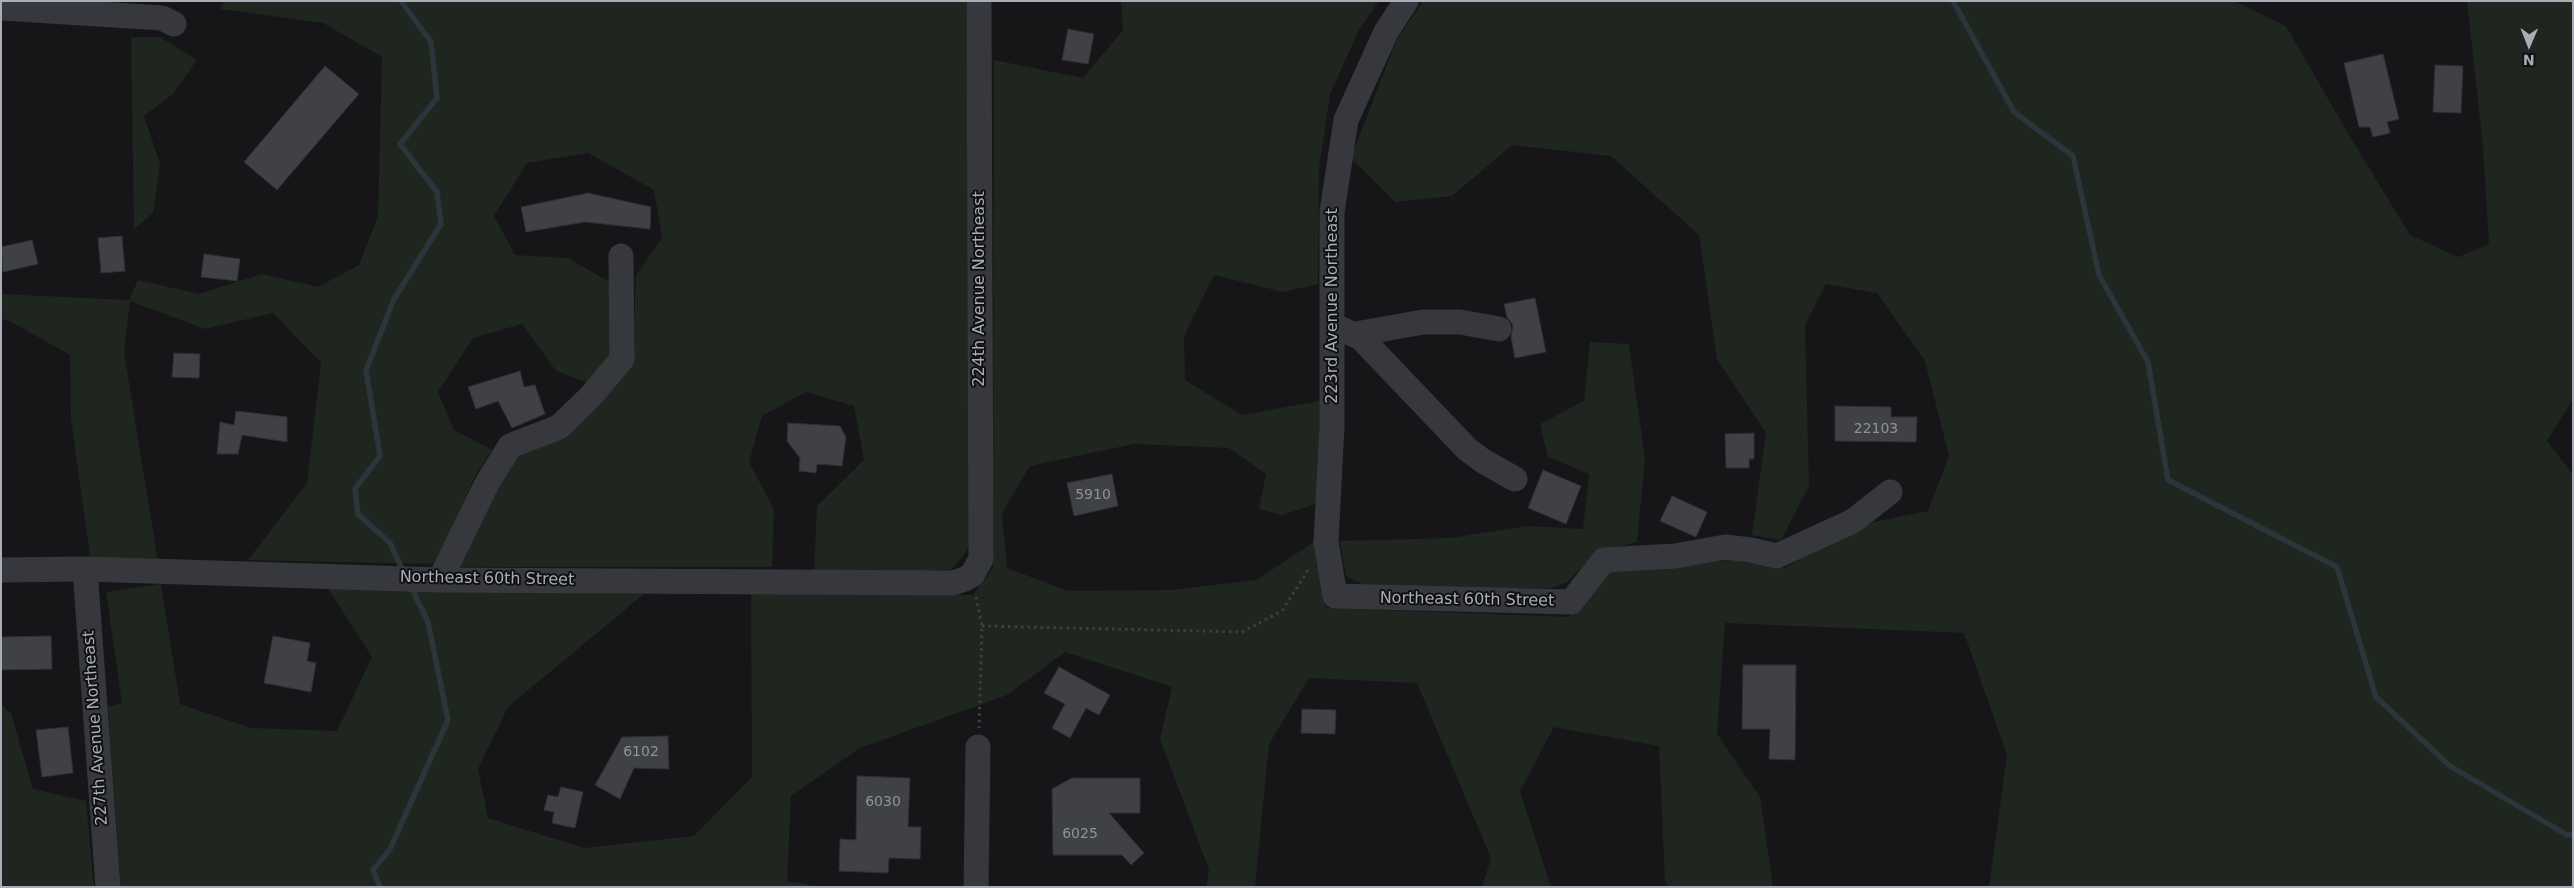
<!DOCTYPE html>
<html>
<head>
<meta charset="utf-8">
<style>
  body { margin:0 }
  #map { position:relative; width:2574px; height:888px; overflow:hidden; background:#161618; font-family:"DejaVu Sans",sans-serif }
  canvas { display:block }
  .frame { position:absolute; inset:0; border:2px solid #a8adb8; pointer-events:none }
  .north { position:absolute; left:2504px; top:20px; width:50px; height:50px; -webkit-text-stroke:4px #111113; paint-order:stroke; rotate:181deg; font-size:14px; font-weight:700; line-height:20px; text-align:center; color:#a8adb8 }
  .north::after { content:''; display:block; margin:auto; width:18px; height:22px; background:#a8adb8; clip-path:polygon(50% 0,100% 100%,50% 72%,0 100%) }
</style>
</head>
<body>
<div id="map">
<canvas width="2574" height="888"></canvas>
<div class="frame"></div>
<div class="north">N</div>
</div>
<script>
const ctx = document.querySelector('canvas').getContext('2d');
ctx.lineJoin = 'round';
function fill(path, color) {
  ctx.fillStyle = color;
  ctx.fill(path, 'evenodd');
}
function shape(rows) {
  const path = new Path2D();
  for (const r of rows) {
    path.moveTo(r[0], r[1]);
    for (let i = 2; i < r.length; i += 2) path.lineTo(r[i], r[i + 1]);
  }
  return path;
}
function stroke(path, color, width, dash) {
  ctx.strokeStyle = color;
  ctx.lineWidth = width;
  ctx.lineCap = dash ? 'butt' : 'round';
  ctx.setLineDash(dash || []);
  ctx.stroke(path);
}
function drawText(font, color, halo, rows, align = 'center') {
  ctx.font = font + ' "DejaVu Sans",sans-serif';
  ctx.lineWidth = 4;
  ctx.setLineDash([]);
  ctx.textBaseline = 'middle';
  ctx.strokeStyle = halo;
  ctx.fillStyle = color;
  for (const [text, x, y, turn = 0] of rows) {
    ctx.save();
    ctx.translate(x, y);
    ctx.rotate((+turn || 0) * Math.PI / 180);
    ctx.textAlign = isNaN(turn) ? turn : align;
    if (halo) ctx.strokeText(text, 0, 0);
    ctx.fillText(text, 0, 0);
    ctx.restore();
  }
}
fill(shape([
  [223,1,966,1,973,543,952,569,920,572,814,571,817,506,864,460,854,406,806,392,762,416,749,462,774,509,772,567,457,567,516,450,633,359,636,275,662,238,654,190,588,153,527,163,494,216,515,255,568,258,611,283,612,354,589,383,556,371,522,324,473,338,438,392,454,430,492,450,474,478,436,564,248,560,307,483,321,363,273,313,205,329,130,301,124,352,158,562,91,563,71,419,70,355,6,319,1,321,1,294,129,300,138,280,199,294,262,274,318,287,359,265,378,216,382,57,323,23,220,9],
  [1121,1,1379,1,1359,30,1330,94,1319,169,1318,284,1283,292,1214,275,1184,336,1185,380,1242,415,1320,401,1318,503,1282,515,1259,509,1266,474,1229,448,1134,444,1030,466,1002,513,1007,568,1068,591,1171,590,1256,580,1317,540,1326,608,1569,617,1609,570,1731,560,1785,568,1864,524,1928,511,1949,456,1925,361,1877,293,1826,284,1805,325,1809,486,1781,540,1752,535,1766,433,1717,359,1699,235,1611,156,1512,145,1452,196,1395,202,1351,158,1396,41,1423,1,2234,1,2286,26,2349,135,2410,235,2458,257,2489,244,2483,147,2467,1,2573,1,2573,399,2547,441,2573,475,2573,887,1989,887,2007,755,1964,633,1725,623,1717,734,1760,797,1773,887,1669,887,1665,881,1659,746,1554,727,1520,791,1551,887,1482,887,1491,858,1417,683,1309,678,1269,744,1255,887,1206,887,1209,870,1160,739,1172,687,1065,652,1007,695,860,748,791,796,787,881,823,887,121,887,108,707,122,703,106,592,161,584,180,704,251,728,337,731,372,657,327,587,644,594,508,707,478,769,488,818,584,848,694,836,752,777,751,593,973,595,993,568,994,60,1083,78,1123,30],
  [131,37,160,37,197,60,173,94,144,116,160,164,153,213,134,229],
  [1590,342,1629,344,1645,459,1637,542,1597,552,1567,582,1552,588,1371,588,1346,576,1340,541,1450,538,1528,526,1583,529,1589,474,1548,457,1540,424,1584,401],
  [1,704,11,713,33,789,86,801,94,887,1,887]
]), '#1e261f');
stroke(shape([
  [401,1,431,42,437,98,400,144,437,192,441,224,394,299,366,370,380,456,355,489,358,514,390,543,404,573],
  [1953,1,2014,112,2073,156,2099,275,2148,362,2168,480,2337,567,2376,697,2450,766,2567,835,2573,834],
  [380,887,373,870,390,849,448,720,428,622,410,585]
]), '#2c353c', 5.5);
const building = shape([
  [1068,29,1094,34,1088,64,1062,60,1068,29],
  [2383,54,2399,119,2387,122,2390,133,2373,137,2370,127,2359,127,2344,63,2383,54],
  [2435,65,2463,66,2461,113,2433,112,2435,65],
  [325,66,359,94,277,190,244,162,325,66],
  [588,193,651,207,650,229,585,222,526,232,521,207,588,193],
  [122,236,125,271,101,273,98,238,122,236],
  [32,240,38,264,3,272,1,247,32,240],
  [204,254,240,259,237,281,201,277,204,254],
  [1535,298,1546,352,1515,358,1511,337,1513,325,1507,317,1504,304,1535,298],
  [174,353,200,354,199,378,172,377,174,353],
  [520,371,524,387,535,385,545,414,512,428,498,401,476,409,468,387,520,371],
  [1835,406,1891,407,1891,417,1917,417,1916,442,1835,441,1835,406],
  [236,411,287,417,287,442,242,435,238,454,217,454,220,422,234,425,236,411],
  [788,423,840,426,846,437,842,466,817,464,816,473,799,471,800,458,787,441,788,423],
  [1754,433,1754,459,1749,459,1749,468,1726,468,1725,434,1754,433],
  [1543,470,1581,486,1566,524,1528,508,1543,470],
  [1112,474,1118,506,1074,516,1067,483,1112,474],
  [1672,496,1707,512,1696,537,1660,521,1672,496],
  [51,636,52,669,1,670,1,637,51,636],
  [273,636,310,643,307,661,316,663,311,692,264,683,273,636],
  [1743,665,1796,665,1795,760,1769,759,1770,729,1742,729,1743,665],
  [1059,667,1110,695,1099,715,1086,708,1070,738,1052,728,1065,704,1044,693,1059,667],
  [1302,709,1336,710,1335,734,1301,733,1302,709],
  [68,727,73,773,42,777,36,730,68,727],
  [668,736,669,769,634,768,620,799,595,785,622,737,668,736],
  [857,776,910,778,908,827,921,827,920,859,889,858,888,873,839,871,840,839,856,840,857,776],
  [1072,778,1140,778,1140,813,1109,813,1144,853,1131,865,1122,855,1053,855,1052,789,1072,778],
  [561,787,583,792,575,828,552,823,554,812,544,810,548,795,558,797,561,787]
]);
fill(building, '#404145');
stroke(building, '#303034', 1);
stroke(shape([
  [976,597,982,626,979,728],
  [982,626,1242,632,1282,611,1308,570]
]), '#3d3f44', 3, [2.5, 4]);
stroke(shape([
  [1406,1,1386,32,1346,120,1332,212,1332,426,1326,542,1335,596,1571,602,1604,560,1675,556,1725,547,1751,550,1777,556,1853,521,1890,492],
  [1,8,162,18,174,24],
  [1333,325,1361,338,1467,449,1483,461,1515,479],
  [1356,334,1423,322,1460,322,1499,329],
  [85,569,108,887],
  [1,570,85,569,440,580,953,583,965,579,972,575,981,559,979,1],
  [440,580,486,485,510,446,559,427,591,396,622,359,621,256],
  [976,887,978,747]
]), '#37383d', 25);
drawText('14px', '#8e929b', null, [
  ["22103",1876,429],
  ["5910",1093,495],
  ["6102",641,752],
  ["6030",883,802],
  ["6025",1080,834]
]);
drawText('16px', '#a8adb8', '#111113', [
  ["224th Avenue Northeast",980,289,-90],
  ["223rd Avenue Northeast",1333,306,-90],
  ["Northeast 60th Street",487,579,1],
  ["Northeast 60th Street",1467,600,1],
  ["227th Avenue Northeast",96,728,-94]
]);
</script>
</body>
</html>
